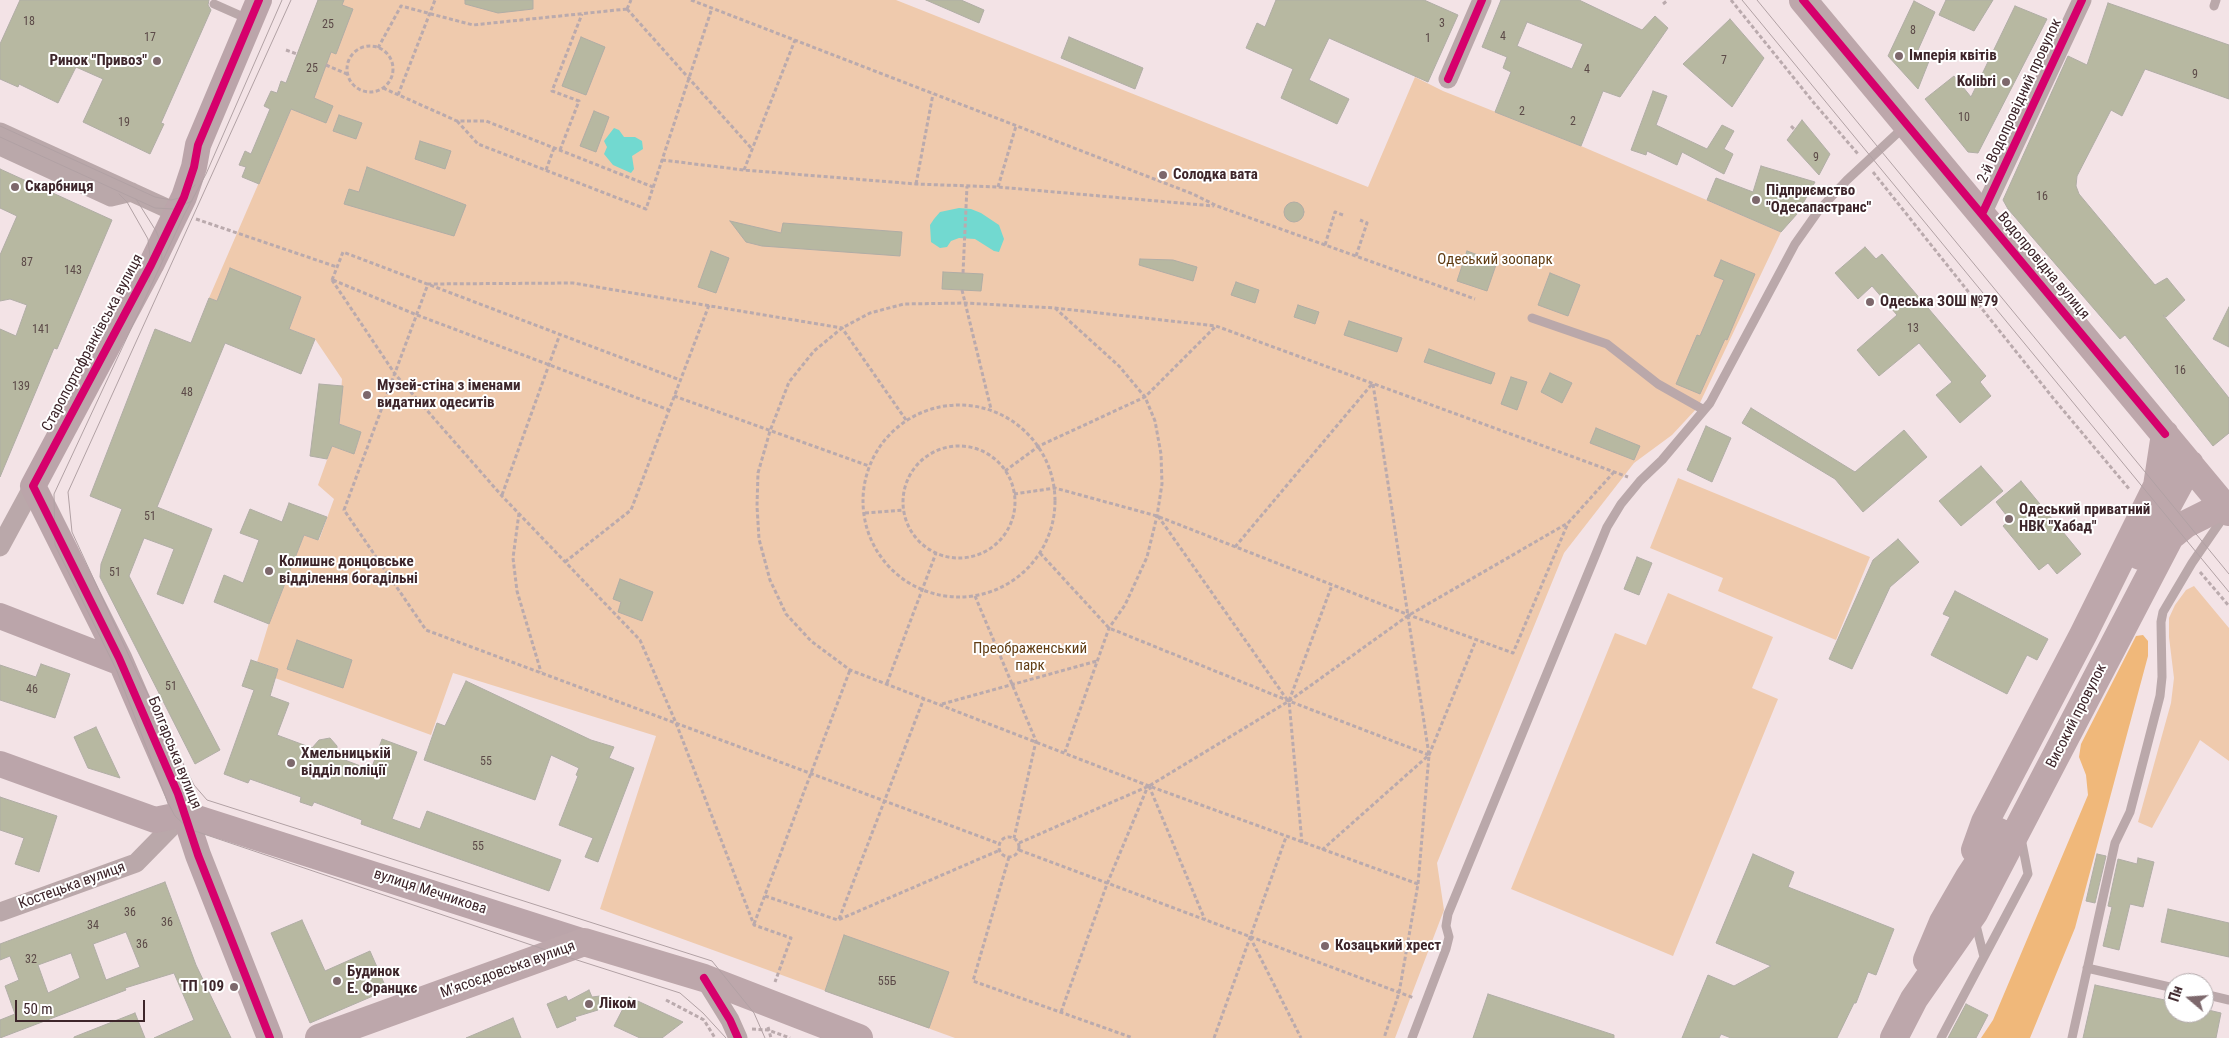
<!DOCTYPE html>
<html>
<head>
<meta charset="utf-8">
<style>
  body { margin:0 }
  #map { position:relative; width:2229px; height:1038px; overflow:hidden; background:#f3e3e6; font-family:"Roboto Condensed",sans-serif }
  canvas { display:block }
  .north { position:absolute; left:2164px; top:973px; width:50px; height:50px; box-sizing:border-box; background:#fff; border:1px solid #b1a8aa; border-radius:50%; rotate:288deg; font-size:14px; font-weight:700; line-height:20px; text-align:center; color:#3d252a }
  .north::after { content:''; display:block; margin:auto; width:18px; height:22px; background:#7d686c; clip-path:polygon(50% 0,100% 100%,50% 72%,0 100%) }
  .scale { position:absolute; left:15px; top:1000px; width:130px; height:22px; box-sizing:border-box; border:2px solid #3d252a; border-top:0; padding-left:6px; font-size:15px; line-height:18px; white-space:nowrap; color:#3d252a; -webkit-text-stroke:4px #fff; paint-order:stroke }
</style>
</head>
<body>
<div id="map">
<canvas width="2229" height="1038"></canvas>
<div class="north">Пн</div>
<div class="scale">50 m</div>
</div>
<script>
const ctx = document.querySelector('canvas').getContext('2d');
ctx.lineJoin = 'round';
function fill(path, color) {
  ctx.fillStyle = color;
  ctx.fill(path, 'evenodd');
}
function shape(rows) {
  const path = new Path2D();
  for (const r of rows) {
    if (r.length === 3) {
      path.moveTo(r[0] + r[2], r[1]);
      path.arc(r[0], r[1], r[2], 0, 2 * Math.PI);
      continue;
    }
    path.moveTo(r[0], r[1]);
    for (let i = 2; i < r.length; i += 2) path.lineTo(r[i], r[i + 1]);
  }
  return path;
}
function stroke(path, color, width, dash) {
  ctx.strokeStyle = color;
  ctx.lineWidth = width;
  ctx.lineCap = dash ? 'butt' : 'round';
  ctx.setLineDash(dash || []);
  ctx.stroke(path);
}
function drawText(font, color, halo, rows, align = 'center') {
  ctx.font = font + ' "Roboto Condensed",sans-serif';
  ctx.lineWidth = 4;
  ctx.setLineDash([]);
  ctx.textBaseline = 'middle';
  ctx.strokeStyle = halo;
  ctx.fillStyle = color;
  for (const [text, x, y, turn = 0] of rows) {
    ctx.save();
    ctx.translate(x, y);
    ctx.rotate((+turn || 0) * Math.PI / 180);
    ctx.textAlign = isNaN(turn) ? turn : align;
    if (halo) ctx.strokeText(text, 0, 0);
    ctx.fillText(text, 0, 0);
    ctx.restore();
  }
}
fill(shape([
  [318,0,896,0,1368,187,1415,77,1443,91,1581,146,1781,232,1698,407,1672,435,1634,463,1564,553,1437,863,1444,910,1395,1038,955,1038,600,909,656,736,453,673,431,735,275,678,278,669,257,662,269,623,304,535,319,540,334,499,318,485,332,446,354,453,361,432,339,424,342,379,315,339,209,298,299,90,305,72,292,67],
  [1678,478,1870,557,1836,640,1718,591,1723,578,1650,548],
  [2194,586,2229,628,2229,761,2200,740,2152,828,2138,822,2171,703,2174,678,2169,637,2169,618,2175,605,2186,590],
  [1668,593,1773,637,1752,688,1778,699,1673,956,1511,889,1615,633,1646,645]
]), '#efcaad');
fill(shape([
  [2143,635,2148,641,2148,656,2075,928,2030,1038,1981,1038,1993,1020,2088,795,2086,775,2079,757,2081,744,2136,636]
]), '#f0b87a');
fill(shape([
  [614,128,619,130,624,137,635,137,642,141,643,149,632,156,634,169,631,173,613,165,604,154,607,147,604,141],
  [959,208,971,209,981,213,999,225,1004,239,999,252,994,251,975,239,959,238,951,241,947,247,940,248,931,242,930,225,934,219,940,212]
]), '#72d9d0');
const building = shape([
  [20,0,209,0,208,5,211,10,161,123,164,124,150,154,83,122,103,79,76,67,58,103,19,84,18,87,0,79,0,44,20,0],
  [318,0,344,0,342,5,353,9,336,54,331,52,314,98,333,106,326,123,291,109,259,184,242,177,246,167,239,165,245,151,251,154,270,109,264,106,271,91,277,93,281,81,286,83,318,0],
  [465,0,533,0,533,9,498,13,465,4,465,0],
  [926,0,961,0,984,10,979,23,926,0],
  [1276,0,1424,0,1458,15,1428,82,1329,38,1309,80,1349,99,1337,124,1281,98,1293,69,1246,48,1257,23,1265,27,1276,0],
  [1501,0,1579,0,1642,30,1655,16,1668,28,1620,97,1603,91,1581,146,1495,112,1511,72,1503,68,1507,57,1482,47,1501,0],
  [1527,22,1583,44,1572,69,1517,46,1527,22],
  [1946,0,1993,0,1974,31,1939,15,1946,0],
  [1914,1,1935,12,1918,50,1931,56,1918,89,1888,56,1914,1],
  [2108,3,2229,45,2229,99,2145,69,2122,116,2111,110,2077,176,2076,186,2079,194,2155,285,2167,278,2185,300,2166,317,2163,315,2229,398,2229,433,2213,446,2125,335,2120,339,2008,209,2003,200,2068,56,2087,65,2108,3],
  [2015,6,2047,19,1978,153,1968,152,1925,99,1954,76,1971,97,2015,6],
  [1730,19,1764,58,1732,107,1683,64,1730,19],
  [581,37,605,47,586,95,562,86,581,37],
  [1069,37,1143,68,1135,89,1061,58,1069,37],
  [1653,91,1667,96,1656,125,1707,149,1722,125,1734,131,1724,149,1733,154,1724,174,1682,152,1677,165,1647,151,1646,155,1631,150,1653,91],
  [594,111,609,117,596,152,580,146,594,111],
  [339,115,362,123,356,139,333,131,339,115],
  [1802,120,1830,154,1819,175,1787,140,1802,120],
  [420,141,451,151,445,169,415,159,420,141],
  [1761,166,1815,182,1797,214,1781,232,1707,200,1716,178,1753,192,1761,166],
  [367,167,466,205,454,236,344,204,349,189,359,192,367,167],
  [0,169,112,220,57,349,54,348,0,477,0,329,16,336,27,305,10,299,0,301,0,255,17,216,0,208,0,169],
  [1294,212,10],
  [730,221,781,233,783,223,902,232,900,256,762,246,746,242,730,221],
  [1865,247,1876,259,1882,254,1986,376,1980,382,1991,396,1960,423,1936,395,1952,382,1919,343,1879,376,1857,350,1897,315,1872,286,1858,299,1835,273,1865,247],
  [711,251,729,258,716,293,698,287,711,251],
  [1467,251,1497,262,1487,291,1457,281,1467,251],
  [1140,259,1173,260,1197,267,1193,281,1139,265,1140,259],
  [1721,260,1755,274,1727,340,1725,339,1700,394,1676,384,1697,335,1700,336,1724,280,1714,276,1721,260],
  [230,268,301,297,289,329,315,339,301,374,225,343,157,507,212,529,183,604,157,594,174,549,144,538,129,576,220,750,195,764,100,577,101,564,122,509,90,496,155,329,191,343,209,298,217,301,230,268],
  [943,272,983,274,981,291,942,289,943,272],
  [1550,273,1580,285,1568,316,1538,305,1550,273],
  [1236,282,1259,290,1255,303,1231,295,1236,282],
  [1298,305,1319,312,1315,324,1294,317,1298,305],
  [2229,307,2229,347,2213,339,2229,307],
  [1349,321,1402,338,1397,352,1344,335,1349,321],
  [1429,349,1495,373,1491,384,1424,362,1429,349],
  [1550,373,1572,383,1562,403,1541,392,1550,373],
  [1511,377,1527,382,1517,410,1501,404,1511,377],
  [319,384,343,386,339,424,361,432,354,454,332,446,327,459,310,456,319,384],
  [1751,408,1855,472,1904,430,1927,457,1863,512,1835,479,1742,423,1751,408],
  [1706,426,1731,438,1712,482,1687,470,1706,426],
  [1596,428,1640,446,1634,460,1590,443,1596,428],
  [1981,466,2003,491,1961,526,1939,501,1981,466],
  [2021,481,2081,554,2057,574,2048,563,2039,570,2003,526,2010,520,1996,502,2021,481],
  [289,503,327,517,318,540,304,535,269,624,214,602,224,575,243,583,259,540,240,533,250,509,282,522,289,503],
  [1898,539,1919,562,1890,587,1852,669,1829,659,1873,560,1898,539],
  [1637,557,1652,563,1639,595,1624,589,1637,557],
  [620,579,653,592,642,621,618,612,621,602,613,599,620,579],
  [1955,591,2048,639,2037,660,2027,655,2007,694,1931,655,1950,617,1943,614,1955,591],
  [297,640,352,660,343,688,287,669,297,640],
  [251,660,278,669,270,696,289,703,277,735,312,748,319,740,330,738,337,746,337,757,371,770,382,739,417,752,392,819,420,829,427,811,561,860,549,891,361,824,362,820,314,802,312,806,300,802,301,797,250,779,248,783,224,774,254,690,242,686,251,660],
  [41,664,70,674,55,718,0,700,0,665,36,677,41,664],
  [466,681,591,740,614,747,609,758,634,768,598,862,585,857,593,838,559,825,578,776,576,775,579,768,551,755,535,800,424,760,437,723,445,726,466,681],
  [96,727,120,778,88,768,74,737,96,727],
  [0,797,57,816,39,872,15,864,24,838,0,830,0,797],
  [1753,854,1794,872,1788,887,1894,929,1876,975,1868,972,1856,1003,1854,1003,1837,1038,1731,1038,1721,1034,1719,1038,1682,1038,1708,975,1734,986,1771,966,1716,943,1753,854],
  [2097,854,2106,856,2095,903,2086,901,2097,854],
  [2138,858,2154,862,2143,907,2130,904,2119,950,2103,946,2112,907,2108,906,2118,859,2137,864,2138,858],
  [165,882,196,965,231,1038,154,1038,194,1020,174,973,125,988,126,990,0,1038,0,1020,15,1014,5,986,19,980,10,956,0,960,0,944,165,882],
  [126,932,140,967,106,980,93,944,126,932],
  [71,953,80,978,48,993,38,965,71,953],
  [2168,909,2229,923,2229,957,2161,942,2168,909],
  [302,920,325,971,370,951,387,990,310,1023,271,933,302,920],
  [844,935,949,972,929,1028,825,991,844,935],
  [2095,985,2174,1002,2174,1013,2204,1013,2204,1009,2221,1013,2216,1038,2083,1038,2095,985],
  [589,990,592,997,600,996,598,1010,575,1017,576,1020,557,1028,547,1004,566,996,568,1001,589,990],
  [1488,994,1614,1035,1614,1038,1473,1038,1488,994],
  [629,997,683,1022,662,1038,640,1038,614,1026,629,997],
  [1966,1004,1988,1015,1976,1038,1948,1038,1966,1004],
  [135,1013,145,1038,74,1038,74,1037,135,1013],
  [513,1018,521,1038,466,1038,513,1018]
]);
fill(building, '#b7b8a1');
stroke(building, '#b0ada5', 1);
stroke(shape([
  [691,0,1193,194,1217,206,1475,299],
  [1731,0,1814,103,1858,154],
  [1663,4,1668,0],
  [627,9,752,149],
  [627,9,631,0],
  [370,69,23],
  [378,48,401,6,473,25,627,9],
  [286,50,297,54],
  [326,65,347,74],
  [383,88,457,121,486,121,653,187],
  [398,95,435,0],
  [457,121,478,144,646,209,712,8],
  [1791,126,1795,130],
  [560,150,579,101,552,91,582,14],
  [662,160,744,170,916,184,998,187,1214,206],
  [546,170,554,148],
  [744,170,795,40],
  [1873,172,2053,398,2130,490],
  [916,184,933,94],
  [998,187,1016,126],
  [196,219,337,267],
  [1325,245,1335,212,1343,215],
  [1356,256,1367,223,1360,220],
  [963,273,967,186],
  [332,280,395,374,502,496,640,640,676,723,754,925,791,938,775,982],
  [332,280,343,252,680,380],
  [333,280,417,315,669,410],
  [962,290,991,409],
  [1055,308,1119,366,1145,397,1155,421,1161,454,1162,484,1157,516,1147,557,1125,605,1109,628,1065,752],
  [1373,384,1429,755,1418,884,1399,993,1384,1038],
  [674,396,869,466],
  [959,501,96],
  [906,420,842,328,573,283,428,284,344,510,426,630,1000,844],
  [959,502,56],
  [1005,471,1039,446,1145,397,1216,326],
  [1014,494,1055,488,1157,516,1409,615,1513,653,1568,523],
  [502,495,560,334],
  [519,513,513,558,517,591,541,672],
  [865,513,904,510],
  [1158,516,1288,701],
  [1235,547,1372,384],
  [1040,553,1109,628,1289,701,1429,755],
  [565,562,631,510,709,305],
  [2200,572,2229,606],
  [975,596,1036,741,1014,838],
  [887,683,936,553],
  [942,704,1097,661],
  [1149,786,1205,920],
  [1009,847,10],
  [1019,843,1149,786,1289,701,1409,615,1568,523,1614,472],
  [1302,843,1289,701,1332,585],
  [1019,850,1414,998],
  [1322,850,1429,755,1476,640],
  [1009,857,973,981,1133,1038],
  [1418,884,1149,786,850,670,811,641,786,614,770,580,759,539,757,506,758,473,770,431,789,382,814,351,842,328,870,313,904,304,965,303,1055,308,1216,326,1628,477],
  [765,896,838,920,1000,850],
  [839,919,924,698],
  [754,924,850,670],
  [1250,937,1301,1038],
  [666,1000,704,1020,715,1038],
  [1061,1012,1107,884,1148,786],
  [768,1027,771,1038],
  [752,1029,768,1030,790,1038],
  [1214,1038,1286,837]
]), '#baaaad', 3, [4, 2.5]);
stroke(shape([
  [214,4,248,19],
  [2214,6,2216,0],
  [1532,318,1607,344,1658,384,1704,410],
  [1975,921,1984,957],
  [2087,968,2174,988],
  [2204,994,2229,1000],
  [1412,1038,1446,949,1449,937,1446,926,1448,914,1607,527,1621,504,1640,481,1662,460,1710,403,1795,244,1819,210,1847,180,1904,127],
  [1941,1038,2028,874,2021,838],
  [2072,1038,2115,843,2130,812,2160,696,2162,677,2161,622,2163,612,2192,563,2227,512]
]), '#baa8aa', 9);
stroke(shape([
  [1448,79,1482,0],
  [0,132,175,212],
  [0,146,111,197,132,192],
  [1982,214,2082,0],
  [0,547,33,486],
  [0,912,136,863,184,814],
  [704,978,730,1020,738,1038]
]), '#baa8aa', 19);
stroke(shape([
  [259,0,198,145,194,167,184,197,151,265,33,486,119,658,178,794,198,855,270,1038],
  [0,616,121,663],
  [0,764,155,820,184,814,584,942]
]), '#bba5aa', 26);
stroke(shape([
  [1803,0,2229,512],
  [2140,556,2190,464],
  [1975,850,1985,822,2083,635,2157,486,2165,434],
  [1927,960,1943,922,1969,877,1999,832],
  [319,1038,584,942,704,978,859,1038],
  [1894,1038,1914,999,1974,913,2170,537,2186,524,2224,505]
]), '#bda7ab', 28);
stroke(shape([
  [282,0,206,174,184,215,54,494,55,545,117,671,168,803,175,816,189,829,555,953,680,993,703,1013,726,1038],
  [291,0,68,492,72,532,136,671,194,785,207,800,712,961,754,1013,765,1038],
  [1742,0,2229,592],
  [1757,0,2229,574],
  [0,126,155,197,171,200,184,197,195,185],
  [0,137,155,208,174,209,192,201],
  [119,194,127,202,148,239,151,265,149,282],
  [136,199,156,231,161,243,162,260]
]), '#b1a1a4', 1);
stroke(shape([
  [259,0,198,145,194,167,184,197,151,265,33,486,119,658,178,794,198,855,270,1038],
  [1803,0,2165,434],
  [1448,79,1482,0],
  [1982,214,2082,0],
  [704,978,730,1020,738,1038]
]), '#d6006c', 8);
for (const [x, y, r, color] of [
  [1899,56,5,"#7d686c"],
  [157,61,5,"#7d686c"],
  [2006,82,5,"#7d686c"],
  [1163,175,5,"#7d686c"],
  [15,187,5,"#7d686c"],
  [1756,200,5,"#7d686c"],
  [1870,302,5,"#7d686c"],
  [367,395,5,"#7d686c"],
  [2009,519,5,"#7d686c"],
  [269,571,5,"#7d686c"],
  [291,763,5,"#7d686c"],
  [1325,946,5,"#7d686c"],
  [337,981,5,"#7d686c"],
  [234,987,5,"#7d686c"],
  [589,1004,5,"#7d686c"]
]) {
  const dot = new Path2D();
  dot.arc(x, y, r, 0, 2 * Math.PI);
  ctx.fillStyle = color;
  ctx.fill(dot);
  stroke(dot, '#fff', 2);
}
drawText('12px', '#5c4a48', null, [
  ["18",29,22],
  ["3",1442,24],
  ["25",328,25],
  ["8",1913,31],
  ["4",1503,37],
  ["17",150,38],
  ["1",1428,39],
  ["7",1724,61],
  ["25",312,69],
  ["4",1587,70],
  ["9",2195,75],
  ["2",1522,112],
  ["10",1964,118],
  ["2",1573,122],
  ["19",124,123],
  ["9",1816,158],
  ["16",2042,197],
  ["87",27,263],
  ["143",73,271],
  ["13",1913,329],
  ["141",41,330],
  ["16",2180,371],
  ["139",21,387],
  ["48",187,393],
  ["51",150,517],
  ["51",115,573],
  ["51",171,687],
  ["46",32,690],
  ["55",486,762],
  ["55",478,847],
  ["36",130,913],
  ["36",167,923],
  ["34",93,926],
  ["36",142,945],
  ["32",31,960],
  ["55Б",887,982]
]);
drawText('bold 15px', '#3d252a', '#fff', [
  ["Імперія квітів",1909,56],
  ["Ринок \"Привоз\"",147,61,"right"],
  ["Kolibri",1996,82,"right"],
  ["Солодка вата",1173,175],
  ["Скарбниця",25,187],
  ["Підприємство",1766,191],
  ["\"Одесапастранс\"",1766,208],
  ["Одеська ЗОШ №79",1880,302],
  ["Музей-стіна з іменами",377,386],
  ["видатних одеситів",377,403],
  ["Одеський приватний",2019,510],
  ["НВК \"Хабад\"",2019,527],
  ["Колишнє донцовське",279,562],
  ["відділення богадільні",279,579],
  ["Хмельницькій",301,754],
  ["відділ поліції",301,771],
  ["Козацький хрест",1335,946],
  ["Будинок",347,972],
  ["Е. Францкє",347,989],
  ["ТП 109",224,987,"right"],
  ["Ліком",599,1004]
], 'left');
drawText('15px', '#3d252a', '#fff', [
  ["2-й Водопровідний провулок",2020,101,-65],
  ["Водопровідна вулиця",2043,266,50],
  ["Старопортофранківська вулиця",93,343,-62],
  ["Високий провулок",2077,716,-63],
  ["Болгарська вулиця",174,753,68],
  ["Костецька вулиця",72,886,-20],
  ["вулиця Мечникова",430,892,18],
  ["Мʼясоєдовська вулиця",508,970,-20]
]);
drawText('15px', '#613d13', '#fff', [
  ["Одеський зоопарк",1495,260],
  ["Преображенський",1030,649],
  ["парк",1030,666]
]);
</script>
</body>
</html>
